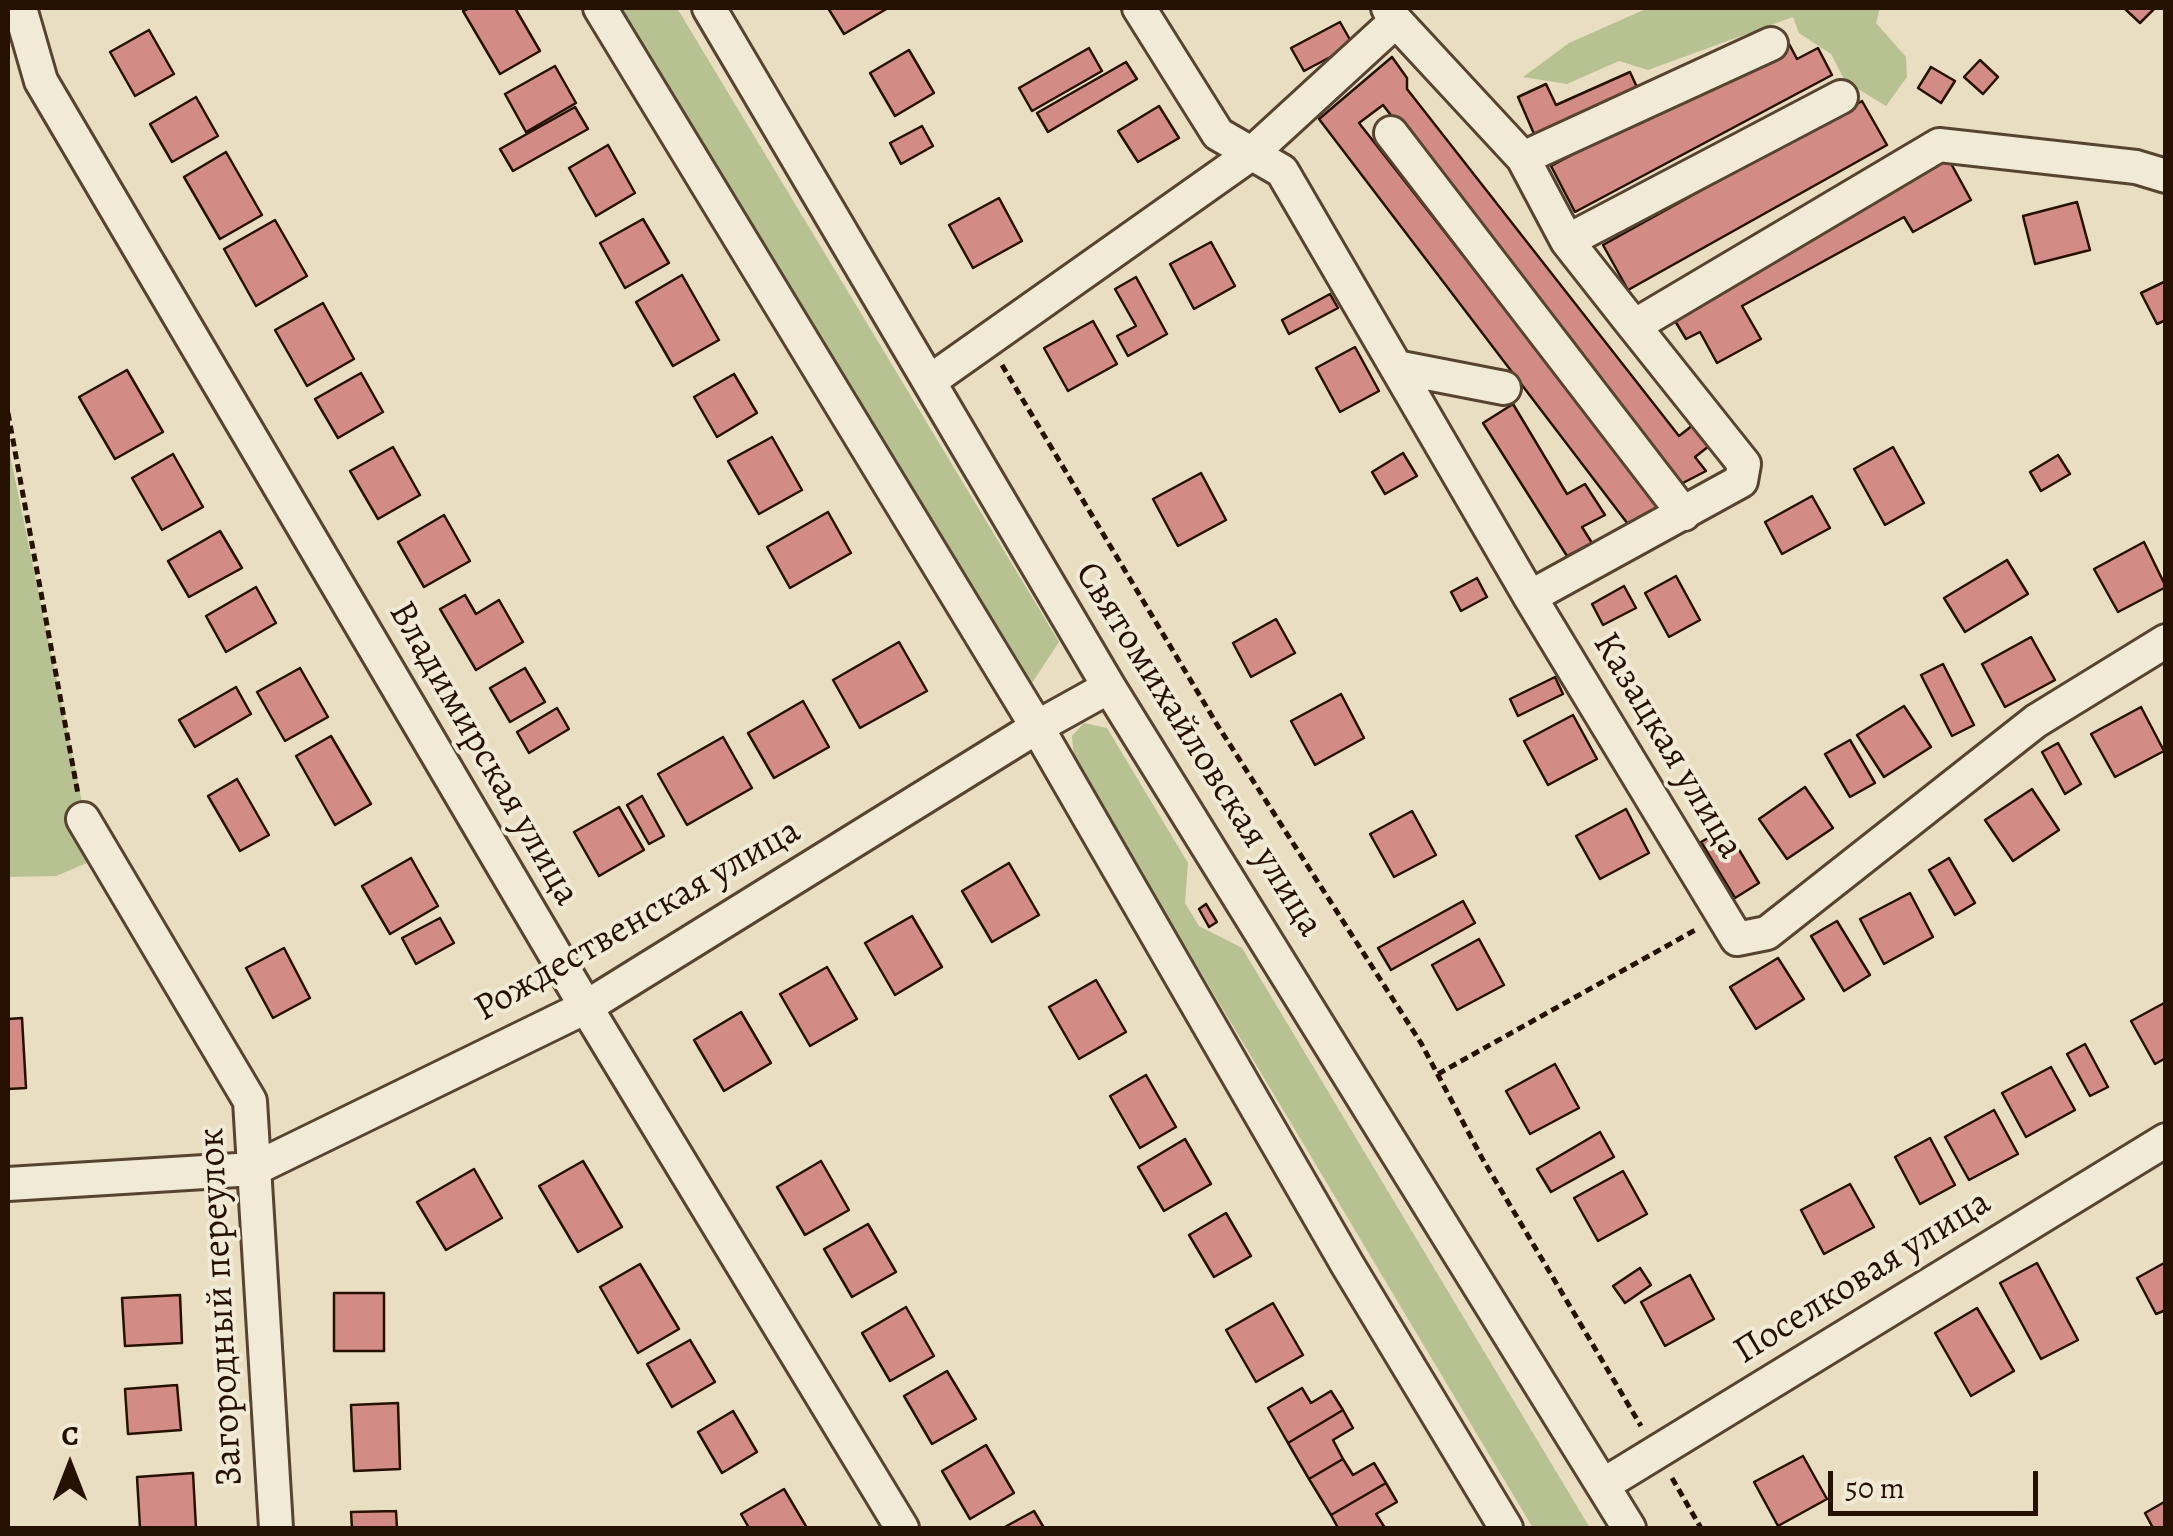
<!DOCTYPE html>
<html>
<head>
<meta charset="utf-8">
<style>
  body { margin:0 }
  #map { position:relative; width:2173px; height:1536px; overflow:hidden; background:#e9dec1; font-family:Alegreya,serif }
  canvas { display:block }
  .frame { position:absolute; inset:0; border:10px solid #261100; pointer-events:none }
  .north { position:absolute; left:20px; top:1416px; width:100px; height:100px; -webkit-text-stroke:8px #f1ead7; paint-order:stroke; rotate:0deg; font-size:28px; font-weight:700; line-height:40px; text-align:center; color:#261100 }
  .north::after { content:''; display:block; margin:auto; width:35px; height:45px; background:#261100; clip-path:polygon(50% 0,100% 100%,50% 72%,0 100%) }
  .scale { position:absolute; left:1828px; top:1471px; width:210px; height:45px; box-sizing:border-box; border:5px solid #261100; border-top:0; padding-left:12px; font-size:30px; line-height:35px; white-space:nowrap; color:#261100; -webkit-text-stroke:8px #f1ead7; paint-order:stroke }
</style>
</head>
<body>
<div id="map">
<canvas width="2173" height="1536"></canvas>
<div class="frame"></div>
<div class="north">С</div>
<div class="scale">50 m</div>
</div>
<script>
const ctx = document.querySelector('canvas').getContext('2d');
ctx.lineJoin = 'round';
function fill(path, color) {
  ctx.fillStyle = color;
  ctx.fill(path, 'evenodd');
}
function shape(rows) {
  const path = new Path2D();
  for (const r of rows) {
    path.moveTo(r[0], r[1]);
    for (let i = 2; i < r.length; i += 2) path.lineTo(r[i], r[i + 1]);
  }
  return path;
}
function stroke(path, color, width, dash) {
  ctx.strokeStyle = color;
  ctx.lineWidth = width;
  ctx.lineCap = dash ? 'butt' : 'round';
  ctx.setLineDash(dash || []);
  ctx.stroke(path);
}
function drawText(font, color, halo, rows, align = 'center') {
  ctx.font = font + ' Alegreya,serif';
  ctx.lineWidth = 8;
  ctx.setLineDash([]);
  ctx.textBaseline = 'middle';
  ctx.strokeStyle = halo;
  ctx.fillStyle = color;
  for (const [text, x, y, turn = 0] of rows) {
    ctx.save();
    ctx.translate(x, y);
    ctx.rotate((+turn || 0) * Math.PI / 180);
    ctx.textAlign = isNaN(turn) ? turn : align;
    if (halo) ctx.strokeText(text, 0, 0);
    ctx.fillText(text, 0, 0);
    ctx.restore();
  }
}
fill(shape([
  [618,8,677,8,1059,642,1024,695],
  [1648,8,1880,8,1876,23,1906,57,1907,77,1886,106,1845,81,1831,54,1799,33,1793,17,1648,70,1619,61,1567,84,1523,77,1569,43],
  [8,445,94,860,56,876,8,877],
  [1084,723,1107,728,1188,863,1185,903,1199,926,1242,948,1590,1528,1533,1528,1074,760,1072,736]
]), '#b8c191');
const building = shape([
  [470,8,515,8,540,51,500,74,463,11,470,8],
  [828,8,888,8,844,34,828,8],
  [2124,8,2155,8,2140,23,2124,8],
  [1340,22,1353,45,1304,71,1291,48,1340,22],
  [149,30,174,74,135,96,110,52,149,30],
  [1787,40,1797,59,1818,48,1832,75,1575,212,1551,166,1787,40],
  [1089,48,1102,71,1032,111,1019,88,1089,48],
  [909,50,934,93,895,116,870,73,909,50],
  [1392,57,1407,78,1407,89,1679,436,1693,425,1709,446,1695,457,1706,471,1679,485,1383,105,1359,123,1660,506,1631,528,1319,119,1392,57],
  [1980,60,1998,77,1983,94,1964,77,1980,60],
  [1126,62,1137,79,1048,132,1037,113,1126,62],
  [555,66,576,103,526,132,505,94,555,66],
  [1931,67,1955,81,1941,103,1918,88,1931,67],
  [1630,72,1641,96,1538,143,1518,97,1546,84,1556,105,1630,72],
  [196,97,218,136,172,162,150,124,196,97],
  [1862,101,1887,145,1628,290,1603,245,1862,101],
  [1159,106,1179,138,1138,162,1118,131,1159,106],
  [575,107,588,129,513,171,500,149,575,107],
  [922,126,933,146,901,164,890,143,922,126],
  [608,145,635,193,596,216,569,168,608,145],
  [226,152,262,215,220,239,184,177,226,152],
  [1948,158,1971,200,1913,232,1904,217,1742,306,1761,339,1717,363,1700,332,1686,339,1672,316,1948,158],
  [999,198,1022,241,973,268,949,225,999,198],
  [2077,202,2090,250,2035,264,2023,216,2077,202],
  [643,219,669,263,625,288,600,243,643,219],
  [275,220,307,276,256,306,224,249,275,220],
  [1211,242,1235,286,1194,309,1170,264,1211,242],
  [682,275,719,340,673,366,636,302,682,275],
  [1136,277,1167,334,1128,356,1117,336,1136,326,1115,289,1136,277],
  [2166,281,2166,320,2157,324,2141,293,2166,281],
  [1330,294,1338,308,1289,334,1282,320,1330,294],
  [323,303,354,359,307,386,275,330,323,303],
  [1093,321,1117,364,1068,391,1044,348,1093,321],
  [1355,347,1379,391,1340,412,1316,368,1355,347],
  [127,370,163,432,115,459,79,397,127,370],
  [361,373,383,412,338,438,315,399,361,373],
  [734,374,757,413,717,437,694,397,734,374],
  [1513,404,1567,494,1585,484,1605,515,1582,527,1592,543,1567,556,1483,423,1513,404],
  [772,437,802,490,759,514,728,461,772,437],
  [393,447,420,495,378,519,350,471,393,447],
  [1893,447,1924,503,1885,525,1854,469,1893,447],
  [1403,453,1417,476,1385,494,1372,472,1403,453],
  [173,454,203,507,162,530,132,478,173,454],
  [2058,455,2070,474,2041,491,2030,472,2058,455],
  [1201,473,1226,520,1178,546,1153,499,1201,473],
  [1812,496,1830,528,1782,554,1765,522,1812,496],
  [828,512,851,553,790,588,767,547,828,512],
  [444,515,470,561,424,587,398,542,444,515],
  [220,531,242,568,189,597,168,561,220,531],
  [2144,542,2166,587,2118,612,2094,569,2144,542],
  [2007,560,2028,594,1965,632,1944,598,2007,560],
  [1676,576,1700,620,1669,637,1645,593,1676,576],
  [1477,578,1487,597,1461,611,1451,592,1477,578],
  [1624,586,1636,608,1603,625,1592,604,1624,586],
  [256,587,276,623,226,652,206,616,256,587],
  [465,595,476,614,499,600,523,642,476,670,440,609,465,595],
  [1276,619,1295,653,1251,677,1233,643,1276,619],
  [2031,637,2055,680,2005,707,1982,664,2031,637],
  [899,642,927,691,860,728,833,680,899,642],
  [1943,664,1974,725,1952,736,1921,675,1943,664],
  [300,668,328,717,285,741,257,692,300,668],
  [525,668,545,702,510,722,490,688,525,668],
  [1555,677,1563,694,1518,716,1510,699,1555,677],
  [236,687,251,714,195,747,179,720,236,687],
  [1341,694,1364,738,1315,765,1291,721,1341,694],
  [803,701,829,747,774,778,748,733,803,701],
  [1904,706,1931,747,1884,777,1857,735,1904,706],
  [2141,707,2164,751,2115,777,2091,734,2141,707],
  [557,708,569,729,529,753,517,732,557,708],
  [1573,715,1597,759,1548,785,1524,741,1573,715],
  [331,736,371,804,335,825,296,756,331,736],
  [723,737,752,788,687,825,658,774,723,737],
  [1850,740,1875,783,1850,797,1825,754,1850,740],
  [2058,743,2081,784,2065,794,2042,752,2058,743],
  [237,779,269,835,240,851,208,796,237,779],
  [1805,787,1833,828,1787,859,1759,819,1805,787],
  [2032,789,2059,830,2013,861,1985,820,2032,789],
  [642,796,664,836,649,844,627,805,642,796],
  [619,807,644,850,599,876,574,832,619,807],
  [1626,809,1649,853,1600,879,1576,836,1626,809],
  [1412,811,1436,855,1394,877,1370,834,1412,811],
  [1726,828,1759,883,1735,898,1701,842,1726,828],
  [411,858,438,906,390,934,362,886,411,858],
  [1949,858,1975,903,1955,915,1929,870,1949,858],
  [1009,863,1039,915,992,942,962,891,1009,863],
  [1910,893,1933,937,1884,964,1860,919,1910,893],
  [1463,901,1475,923,1391,970,1378,948,1463,901],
  [1206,904,1217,922,1209,927,1199,909,1206,904],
  [912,916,942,967,895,995,865,943,912,916],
  [440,918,454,943,416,964,402,938,440,918],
  [1837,921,1870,975,1844,991,1811,936,1837,921],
  [1479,939,1504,985,1457,1010,1432,965,1479,939],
  [284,948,310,998,273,1018,246,968,284,948],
  [1778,958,1804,999,1756,1029,1730,987,1778,958],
  [827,967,857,1019,810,1046,780,994,827,967],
  [1096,980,1126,1032,1079,1059,1049,1007,1096,980],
  [2166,1002,2166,1058,2155,1064,2131,1021,2166,1002],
  [741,1012,771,1063,724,1091,694,1040,741,1012],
  [22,1018,26,1088,8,1089,8,1019,22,1018],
  [2085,1044,2108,1087,2090,1096,2067,1054,2085,1044],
  [1555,1064,1579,1108,1530,1134,1506,1091,1555,1064],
  [2051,1067,2075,1110,2026,1137,2002,1093,2051,1067],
  [1146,1075,1176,1127,1140,1148,1110,1096,1146,1075],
  [1994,1110,2018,1154,1969,1180,1945,1137,1994,1110],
  [1600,1132,1614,1157,1551,1192,1537,1169,1600,1132],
  [1930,1138,1955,1185,1920,1204,1895,1157,1930,1138],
  [1185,1139,1211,1184,1164,1211,1138,1167,1185,1139],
  [583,1161,622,1227,578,1252,539,1186,583,1161],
  [821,1161,849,1210,805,1235,777,1187,821,1161],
  [474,1169,502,1218,446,1250,417,1202,474,1169],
  [1623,1171,1647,1214,1598,1241,1574,1198,1623,1171],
  [1850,1184,1874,1227,1824,1254,1801,1210,1850,1184],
  [1226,1213,1251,1256,1214,1277,1189,1235,1226,1213],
  [868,1224,896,1272,852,1297,824,1249,868,1224],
  [2166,1262,2166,1310,2156,1314,2137,1278,2166,1262],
  [2037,1263,2078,1340,2041,1359,2000,1283,2037,1263],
  [640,1264,679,1329,638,1353,600,1287,640,1264],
  [1640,1268,1651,1285,1625,1303,1613,1286,1640,1268],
  [1690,1275,1714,1319,1665,1346,1641,1302,1690,1275],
  [334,1293,384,1293,384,1351,334,1351,334,1293],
  [180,1295,182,1343,125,1346,122,1298,180,1295],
  [1273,1303,1303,1355,1256,1382,1226,1330,1273,1303],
  [906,1307,934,1356,890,1381,862,1333,906,1307],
  [1977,1308,2014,1371,1971,1396,1935,1333,1977,1308],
  [690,1340,715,1382,672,1407,647,1364,690,1340],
  [947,1371,976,1419,932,1444,904,1396,947,1371],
  [177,1385,181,1430,128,1434,125,1389,177,1385],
  [1302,1388,1311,1403,1331,1391,1343,1410,1288,1443,1268,1408,1302,1388],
  [398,1403,400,1469,354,1471,351,1405,398,1403],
  [1343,1410,1353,1428,1333,1440,1343,1459,1309,1479,1288,1443,1343,1410],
  [733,1411,757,1452,722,1473,698,1432,733,1411],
  [986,1445,1014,1493,970,1519,942,1471,986,1445],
  [1803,1456,1827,1499,1778,1526,1754,1482,1803,1456],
  [1343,1459,1353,1475,1374,1463,1386,1483,1331,1515,1309,1479,1343,1459],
  [193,1473,196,1528,140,1528,137,1477,193,1473],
  [1386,1483,1397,1502,1376,1514,1385,1528,1338,1528,1331,1515,1386,1483],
  [784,1489,807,1528,749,1528,741,1514,784,1489],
  [2166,1501,2166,1528,2153,1528,2145,1513,2166,1501],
  [396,1511,397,1528,352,1528,351,1512,396,1511],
  [1034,1511,1044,1528,1003,1528,1034,1511]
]);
fill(building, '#d38c85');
stroke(building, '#261100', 2.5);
const minor = shape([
  [20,8,41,81,586,1007,902,1528],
  [600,8,1037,727,1347,1264,1506,1528],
  [709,8,1109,687,1629,1528],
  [1139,8,1218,134,1282,171,1530,597,1737,939,1767,933,2036,721,2166,641],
  [1388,8,1396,21,1523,158,1567,241,1634,326],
  [1391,133,1684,514],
  [1523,158,1771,44],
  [1567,241,1841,97],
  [1396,367,1504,388],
  [930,381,1251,154,1396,21],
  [1530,597,1741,481,1744,464,1634,326,1939,145,2136,167,2166,176],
  [83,819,250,1101,276,1528],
  [8,1184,254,1169,586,1007,1037,727,1109,687],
  [1603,1485,2166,1140]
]);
stroke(minor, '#574430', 38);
stroke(shape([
  [1002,365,1218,726,1421,1043,1482,1158,1641,1426],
  [8,413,78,794],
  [1438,1074,1697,929],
  [1672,1478,1701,1528]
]), '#261100', 5, [8, 5]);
stroke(minor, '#f1ead7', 32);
drawText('38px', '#261100', '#f1ead7', [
  ["Казацкая улица",1667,746,59],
  ["Святомихайловская улица",1198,750,58],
  ["Владимирская улица",483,754,60],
  ["Рождественская улица",638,921,-30],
  ["Поселковая улица",1863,1278,-32],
  ["Загородный переулок",222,1307,-93]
]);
</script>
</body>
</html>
